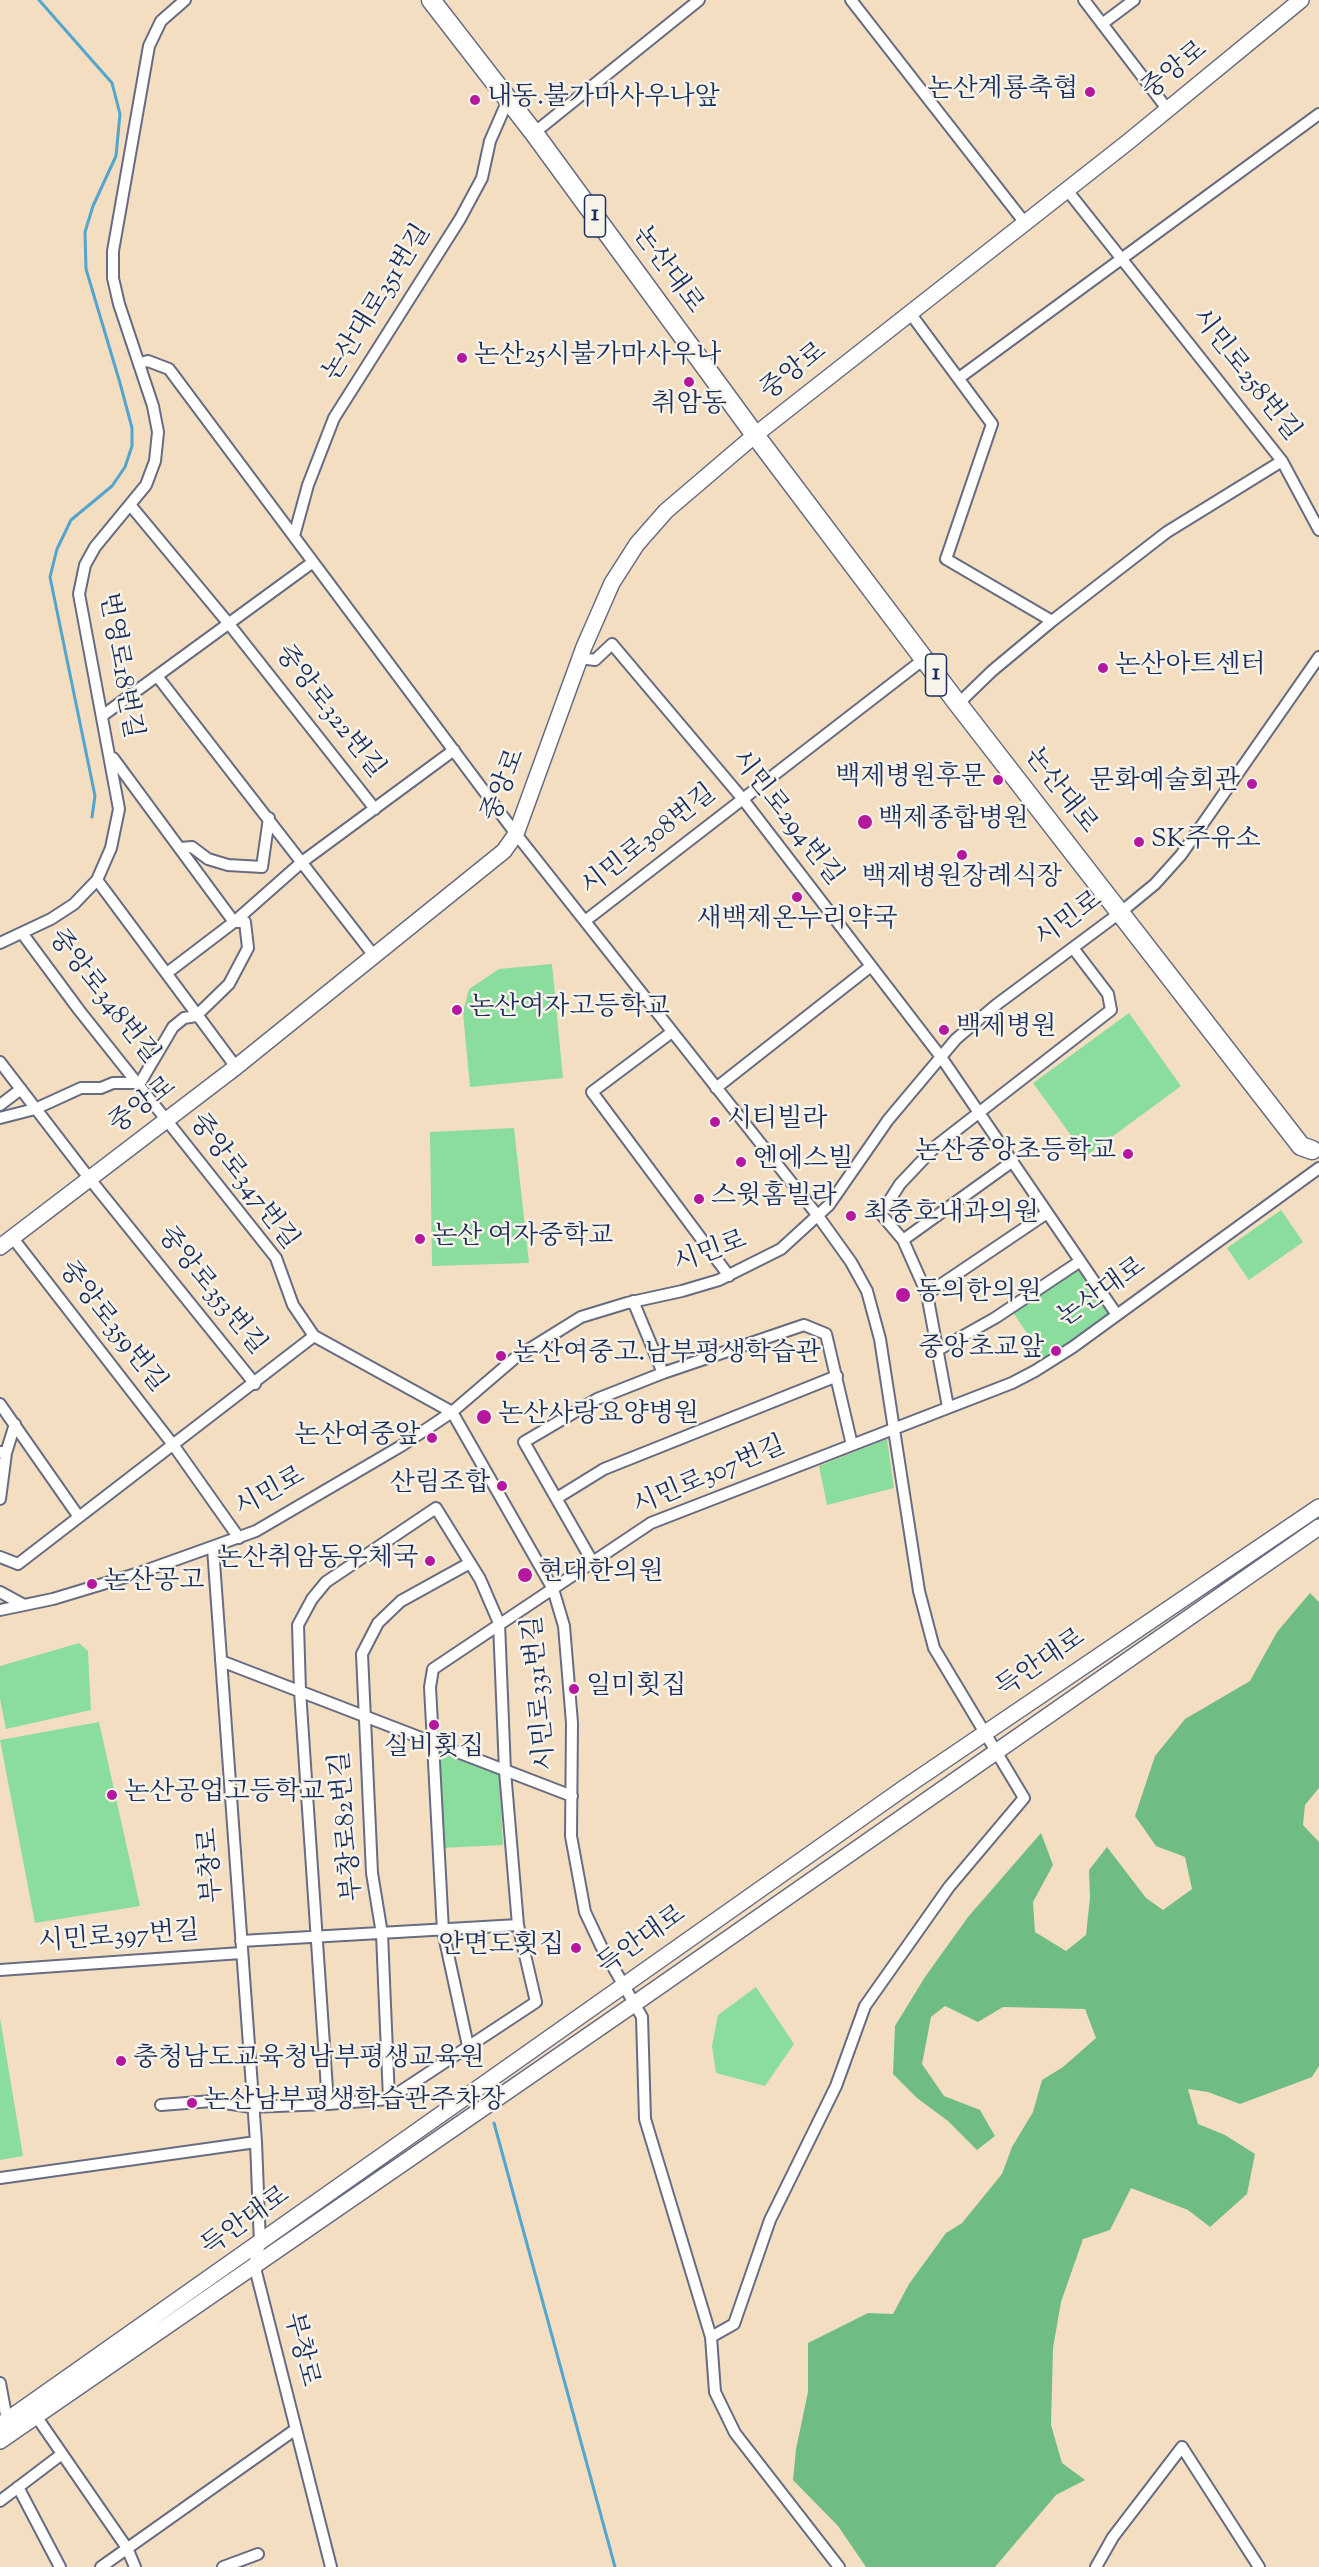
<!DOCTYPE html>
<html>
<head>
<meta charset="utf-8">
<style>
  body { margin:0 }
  canvas { display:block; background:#f4dec1 }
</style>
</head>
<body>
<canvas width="1319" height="2567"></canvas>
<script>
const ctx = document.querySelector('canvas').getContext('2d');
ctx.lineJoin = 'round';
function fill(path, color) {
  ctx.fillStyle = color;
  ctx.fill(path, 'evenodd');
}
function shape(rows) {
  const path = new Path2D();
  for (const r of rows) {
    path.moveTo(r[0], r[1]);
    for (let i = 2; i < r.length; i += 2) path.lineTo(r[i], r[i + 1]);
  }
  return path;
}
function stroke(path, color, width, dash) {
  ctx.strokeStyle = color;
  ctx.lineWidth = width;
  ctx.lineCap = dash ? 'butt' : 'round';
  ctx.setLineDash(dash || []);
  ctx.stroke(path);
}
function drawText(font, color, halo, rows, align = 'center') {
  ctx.font = font + ' "Sorts Mill Goudy","Noto Serif KR",serif';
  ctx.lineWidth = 5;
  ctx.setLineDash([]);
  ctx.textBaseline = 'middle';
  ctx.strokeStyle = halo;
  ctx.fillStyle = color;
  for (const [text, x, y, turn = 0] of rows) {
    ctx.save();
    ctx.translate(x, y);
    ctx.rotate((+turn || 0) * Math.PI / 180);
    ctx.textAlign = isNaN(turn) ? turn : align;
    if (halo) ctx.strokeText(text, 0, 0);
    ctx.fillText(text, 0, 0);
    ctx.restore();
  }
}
fill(shape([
  [552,964,563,1078,470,1087,463,1012,469,989,499,969],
  [1129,1013,1181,1086,1086,1156,1033,1083],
  [514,1128,529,1263,432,1266,430,1132],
  [1281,1210,1303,1242,1249,1280,1227,1248],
  [1078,1267,1111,1314,1046,1361,1012,1311],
  [887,1439,894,1488,827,1505,819,1466],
  [79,1643,88,1651,91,1710,6,1729,0,1699,0,1666],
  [99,1722,140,1906,35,1923,0,1740],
  [437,1750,499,1773,503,1845,441,1848],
  [756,1987,794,2044,765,2086,716,2073,712,2046,718,2015],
  [0,2018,23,2156,0,2160]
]), '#8bdd9e');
fill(shape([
  [1310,1593,1319,1602,1319,1788,1305,1805,1303,1825,1319,1842,1319,2066,1312,2077,1240,2104,1208,2092,1188,2089,1198,2124,1225,2135,1255,2154,1247,2194,1210,2227,1188,2210,1131,2188,1110,2230,1083,2239,1061,2302,1053,2348,1051,2425,1062,2463,1085,2480,1056,2495,995,2567,866,2567,838,2526,793,2480,796,2449,808,2392,808,2343,868,2313,893,2314,909,2284,946,2233,962,2223,1002,2174,1012,2147,1033,2112,1042,2080,1063,2067,1096,2038,1085,2009,1003,2007,978,2022,945,2006,931,2017,922,2064,944,2096,980,2110,995,2136,977,2150,948,2121,917,2098,893,2074,895,2026,925,1977,968,1917,1041,1833,1053,1865,1033,1902,1035,1932,1066,1951,1086,1935,1090,1898,1089,1870,1107,1847,1146,1898,1163,1910,1192,1889,1185,1857,1156,1846,1135,1816,1155,1756,1185,1719,1250,1681,1277,1632]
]), '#70bc85');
stroke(shape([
  [39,0,112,83,120,114,116,156,93,206,85,232,86,269,120,383,132,428,132,446,125,467,112,486,71,520,57,549,50,577,95,796,92,817],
  [494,2123,615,2567]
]), '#52a5cd', 3);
const street = shape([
  [851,0,1025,223],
  [1084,0,1168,110],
  [1102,24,1134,0],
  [534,133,699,0],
  [1067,190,1282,461,1319,530],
  [910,313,992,424,946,559,1052,621],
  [140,363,148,361,169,369,516,834,818,1216,851,1262,867,1291,880,1339,919,1591,934,1648,1024,1798,949,1887,865,2006,836,2086,770,2220,734,2324,711,2337,645,2119,642,2017,601,1946,585,1912,571,1836,572,1723,564,1626,553,1589,452,1412],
  [959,378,1319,114],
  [131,506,229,624,375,809],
  [294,536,308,485,334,418,460,219,482,178,490,141,508,100],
  [580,658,595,660,612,644,742,798,941,1057,1117,1315],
  [157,676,375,957],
  [958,704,992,671,1052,621,1167,532,1282,461],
  [102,716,313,562],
  [113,758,234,922],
  [181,848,192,847,208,859,228,865,262,867,269,818],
  [97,880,236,1067],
  [585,921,924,659],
  [22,933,79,1010,276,1258,293,1305,314,1336,452,1412],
  [0,943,51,919,74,904,97,880,111,848,119,809,79,594,85,565,95,547,146,485,155,461,158,432,153,406,119,304,113,278,113,251,149,46,161,21,185,0],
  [167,973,234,922,302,862,454,750],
  [672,1032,592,1092,729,1276],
  [0,1062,89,1178,255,1384],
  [716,1088,871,966],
  [0,1105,21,1089],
  [0,1118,35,1109,81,1088,101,1088,113,1083,140,1083,173,1027,184,1018,196,1016,229,984,248,948,245,922,234,922],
  [12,1237,174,1446,239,1538],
  [903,1240,1013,1161],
  [927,1294,1047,1213],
  [633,1301,663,1373],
  [938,1350,995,1318,1079,1262],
  [0,1404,79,1517],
  [948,1407,927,1294,903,1240,881,1214,900,1184,936,1146,1111,1010,1108,994,1073,948],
  [1,1452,6,1453,15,1424],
  [557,1498,604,1469,837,1376],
  [0,1499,6,1453],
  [213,1548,256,2142,260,2244,254,2264,331,2567],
  [0,1557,18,1564,314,1336],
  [592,1561,524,1442,597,1399,663,1373,804,1325,826,1334,852,1445],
  [0,1592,22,1604],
  [0,1610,53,1599,139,1573,256,1531,401,1446,452,1412,515,1358,581,1317,627,1303,682,1291,719,1280,781,1249,829,1205,888,1120,956,1039,996,1005,1121,912,1155,884,1181,855,1319,657],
  [221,1661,572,1796],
  [241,1941,518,1925],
  [0,1970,241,1953],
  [468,2046,443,1931,430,1687,433,1669,651,1523,1012,1383,1035,1371,1073,1347,1319,1168],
  [389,2099,382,1934,372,1873,362,1654,378,1623,401,1601,468,1564],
  [161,2105,212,2101,251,2107,328,2104,389,2099,536,2002,518,1925,505,1771,499,1623,480,1579,436,1508,326,1582,312,1599,298,1625,300,1691,328,2104],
  [0,2178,256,2142],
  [711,2337,715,2392,735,2433,839,2567],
  [0,2383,7,2420],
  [36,2416,127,2548,135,2567],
  [18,2487,60,2567],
  [0,2501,62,2454],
  [101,2567,296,2429],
  [223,2567,258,2554],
  [1096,2567,1113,2537,1182,2447,1259,2567]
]);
const secondary = shape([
  [0,1247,236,1067,504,851,516,834,584,647,612,583,637,544,666,511,755,435,1128,142,1301,0],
  [0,2425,904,1788,1319,1507],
  [0,2441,634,2004,1319,1527]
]);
const primary = shape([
  [431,0,534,133,755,435,958,704,1301,1146,1312,1150]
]);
stroke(street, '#676c81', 14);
stroke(secondary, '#676c81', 18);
stroke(primary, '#676c81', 21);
stroke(street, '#fff', 10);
stroke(secondary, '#fff', 15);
stroke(primary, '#fff', 18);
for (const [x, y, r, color] of [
  [1090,92,6,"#b5179e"],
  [475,100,6,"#b5179e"],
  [462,358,6,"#b5179e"],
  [689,382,6,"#b5179e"],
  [1103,668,6,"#b5179e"],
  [998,780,6,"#b5179e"],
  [1252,784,6,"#b5179e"],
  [865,822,8,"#b5179e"],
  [1139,842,6,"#b5179e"],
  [962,855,6,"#b5179e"],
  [797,897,6,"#b5179e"],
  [457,1010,6,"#b5179e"],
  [944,1030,6,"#b5179e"],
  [715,1122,6,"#b5179e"],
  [1128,1154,6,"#b5179e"],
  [741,1162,6,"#b5179e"],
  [699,1199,6,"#b5179e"],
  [851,1216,6,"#b5179e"],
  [420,1239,6,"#b5179e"],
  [903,1295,8,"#b5179e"],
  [1056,1351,6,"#b5179e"],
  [501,1356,6,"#b5179e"],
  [484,1417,8,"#b5179e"],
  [432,1438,6,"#b5179e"],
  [502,1486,6,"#b5179e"],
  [430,1561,6,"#b5179e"],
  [525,1575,8,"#b5179e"],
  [92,1584,6,"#b5179e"],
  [574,1689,6,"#b5179e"],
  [434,1725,6,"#b5179e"],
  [112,1795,6,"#b5179e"],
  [576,1948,6,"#b5179e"],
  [121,2061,6,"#b5179e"],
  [192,2103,6,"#b5179e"]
]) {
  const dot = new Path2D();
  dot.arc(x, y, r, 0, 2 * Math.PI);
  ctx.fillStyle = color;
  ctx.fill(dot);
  stroke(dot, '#f7f3e8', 2);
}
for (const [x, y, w] of [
  [595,216,21],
  [936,675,21]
]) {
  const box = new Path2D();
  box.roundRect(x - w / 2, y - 21, w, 42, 4.5);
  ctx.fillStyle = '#f7f3e8';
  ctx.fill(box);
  stroke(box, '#1b2f5e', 1.5);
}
drawText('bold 24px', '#1b2f5e', null, [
  ["1",595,216],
  ["1",936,675]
]);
drawText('26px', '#1b2f5e', '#f7f3e8', [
  ["중앙로",1176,72,-39],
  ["논산대로",666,271,54],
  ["논산대로351번길",379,304,-58],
  ["중앙로",795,373,-38],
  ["시민로258번길",1244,376,52],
  ["번영로18번길",118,666,80],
  ["중앙로322번길",328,713,52],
  ["중앙로",506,786,-69],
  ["논산대로",1059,792,52],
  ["시민로294번길",785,819,52],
  ["시민로308번길",650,842,-38],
  ["시민로",1070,921,-36],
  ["중앙로348번길",102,998,52],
  ["중앙로",144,1107,-37],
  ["중앙로347번길",242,1183,53],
  ["시민로",711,1254,-20],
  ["중앙로353번길",210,1292,51],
  ["논산대로",1103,1294,-35],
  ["중앙로359번길",111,1328,52],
  ["시민로307번길",710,1478,-23],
  ["시민로",271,1494,-29],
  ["득안대로",1042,1665,-34],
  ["시민로331번길",542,1693,-95],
  ["부창로82번길",349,1826,-95],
  ["부창로",213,1865,-94],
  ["시민로397번길",119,1939,-4],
  ["득안대로",643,1942,-35],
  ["득안대로",247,2223,-35],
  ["부창로",299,2350,76]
]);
drawText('26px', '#1b2f5e', '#f7f3e8', [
  ["논산계룡축협",1078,92,"right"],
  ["내동.불가마사우나앞",487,100],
  ["논산25시불가마사우나",474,358],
  ["취암동",689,407,"center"],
  ["논산아트센터",1115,668],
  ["백제병원후문",986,780,"right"],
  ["문화예술회관",1240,784,"right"],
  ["백제종합병원",878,822],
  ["SK주유소",1151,842],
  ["백제병원장례식장",962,880,"center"],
  ["새백제온누리약국",797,922,"center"],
  ["논산여자고등학교",469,1010],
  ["백제병원",956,1030],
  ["시티빌라",727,1122],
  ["논산중앙초등학교",1116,1154,"right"],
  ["엔에스빌",753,1162],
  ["스윗홈빌라",711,1199],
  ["최중호내과의원",863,1216],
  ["논산 여자중학교",432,1239],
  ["동의한의원",916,1295],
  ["중앙초교앞",1044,1351,"right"],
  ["논산여중고.남부평생학습관",513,1356],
  ["논산사랑요양병원",498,1417],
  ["논산여중앞",420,1438,"right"],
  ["산림조합",490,1486,"right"],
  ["논산취암동우체국",418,1561,"right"],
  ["현대한의원",538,1575],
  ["논산공고",104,1584],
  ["일미횟집",586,1689],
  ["실비횟집",434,1750,"center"],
  ["논산공업고등학교",124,1795],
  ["안면도횟집",564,1948,"right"],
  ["충청남도교육청남부평생교육원",133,2061],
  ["논산남부평생학습관주차장",204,2103]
], 'left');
</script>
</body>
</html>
